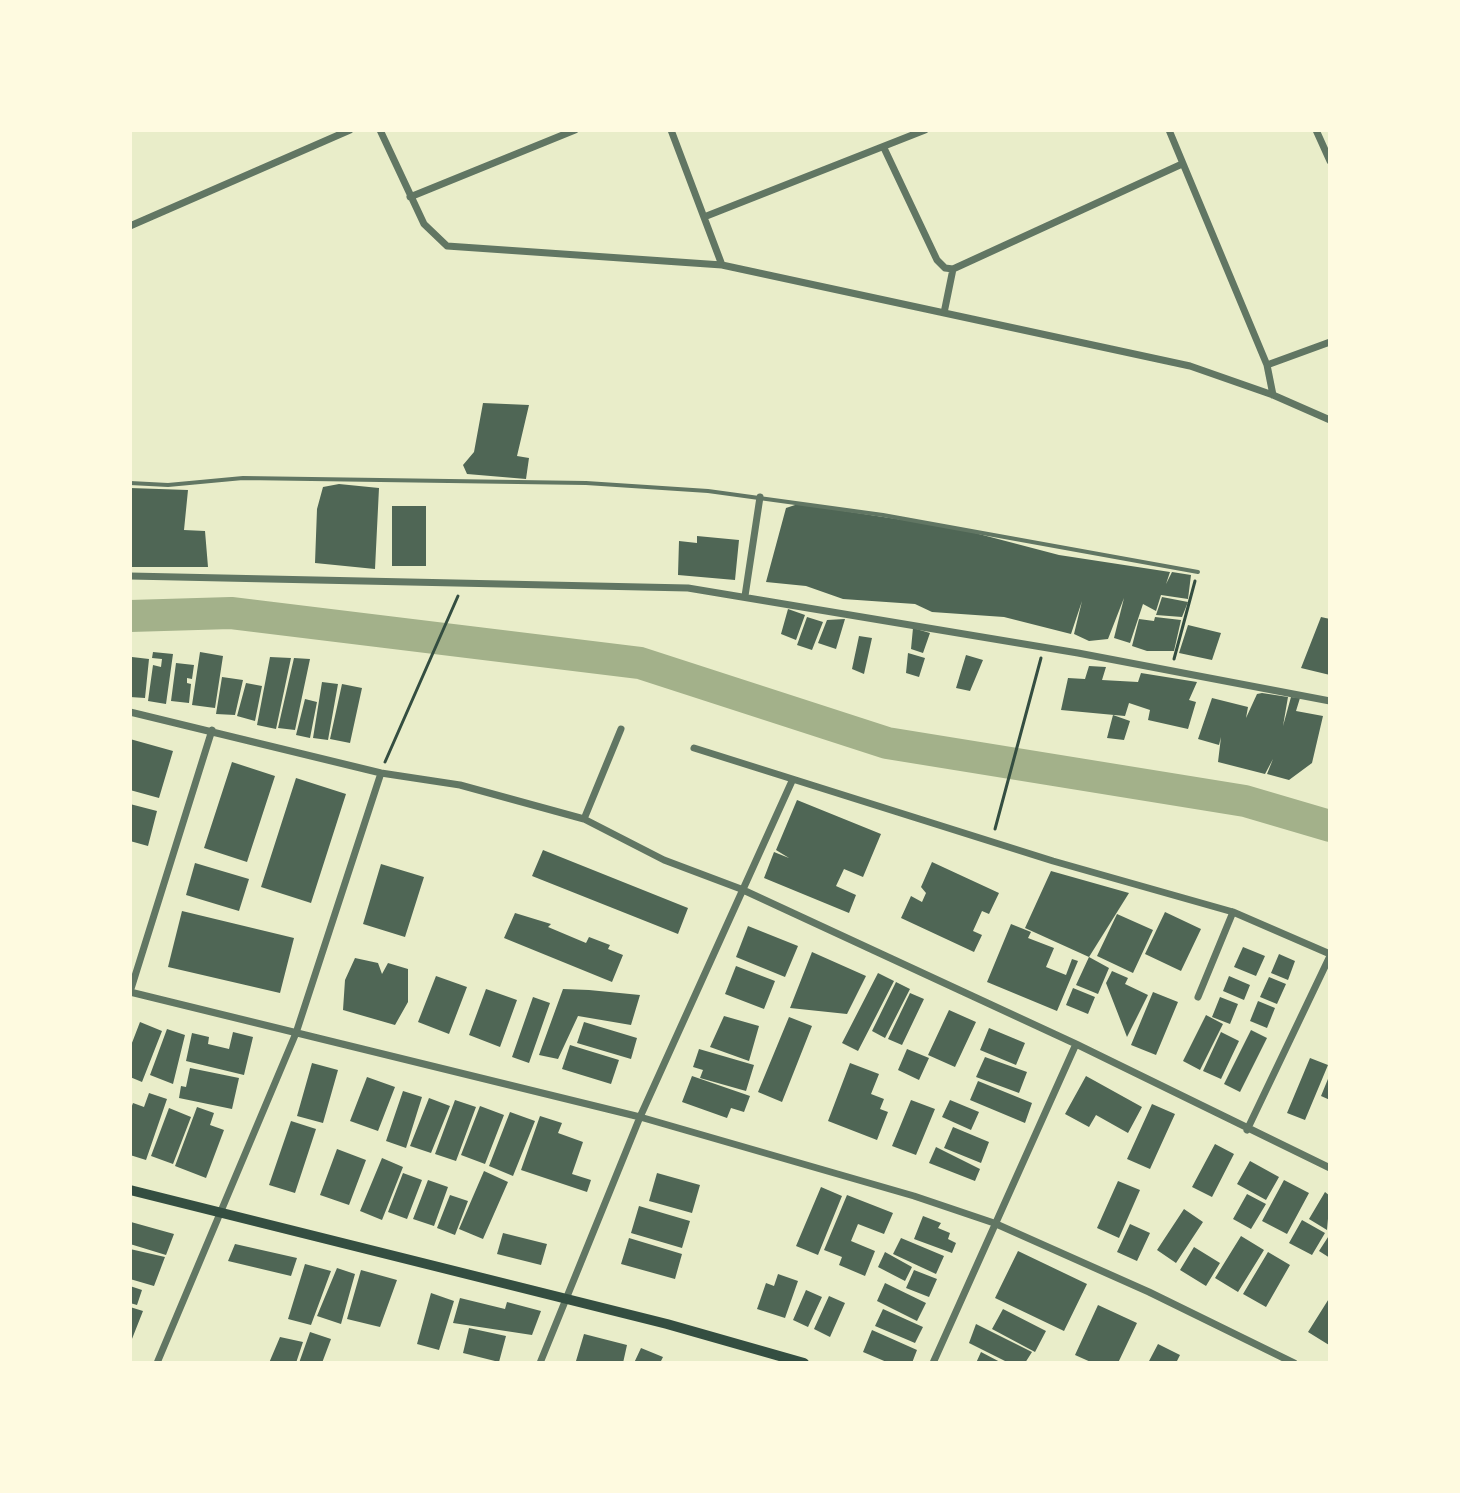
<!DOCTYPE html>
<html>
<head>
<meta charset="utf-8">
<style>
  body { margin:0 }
  #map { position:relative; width:1460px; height:1493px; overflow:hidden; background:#e9edc9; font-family:"Sofia Sans Condensed",sans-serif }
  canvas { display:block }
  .frame { position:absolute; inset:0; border:132px solid #fefae0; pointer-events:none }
</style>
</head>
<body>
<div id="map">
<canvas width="1460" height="1493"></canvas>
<div class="frame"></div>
</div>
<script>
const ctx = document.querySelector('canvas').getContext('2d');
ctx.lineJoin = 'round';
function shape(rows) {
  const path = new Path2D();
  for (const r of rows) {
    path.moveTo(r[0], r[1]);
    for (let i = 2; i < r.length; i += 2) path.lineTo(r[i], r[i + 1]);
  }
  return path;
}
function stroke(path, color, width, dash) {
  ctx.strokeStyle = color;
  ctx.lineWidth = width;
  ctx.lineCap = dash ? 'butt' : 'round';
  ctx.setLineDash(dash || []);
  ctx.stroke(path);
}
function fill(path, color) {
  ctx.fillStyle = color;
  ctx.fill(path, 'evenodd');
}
stroke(shape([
  [130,616,231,613,640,663,887,743,1245,801,1330,826]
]), '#a3b18a', 32);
fill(shape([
  [483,403,529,405,517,456,529,458,526,479,467,474,463,465,474,452],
  [339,484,379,488,375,569,315,563,317,509,323,487],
  [130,488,188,490,184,530,205,531,208,567,130,567],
  [798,504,956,528,1059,555,1170,572,1166,584,1172,572,1191,575,1188,599,1161,595,1156,611,1143,604,1130,643,1114,638,1124,598,1108,639,1089,641,1074,634,1082,601,1071,634,1004,617,932,612,915,604,843,599,806,586,766,582,786,508],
  [392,506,426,506,426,566,392,566],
  [697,536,739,540,735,580,678,575,679,541,697,543],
  [1162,597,1188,602,1182,617,1156,615],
  [788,609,805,615,796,640,781,634],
  [807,617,823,622,812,650,797,645],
  [1155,617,1181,620,1174,651,1147,651,1132,646,1139,619,1154,621],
  [1321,617,1330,619,1330,675,1301,668],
  [845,619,836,649,818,643,827,620],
  [1188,625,1221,633,1212,660,1179,653],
  [913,628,930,633,923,653,911,649],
  [859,636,872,638,864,674,852,669],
  [153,652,173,654,166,704,148,701,153,665,161,667,162,659,152,658],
  [200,652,223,656,215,708,192,705],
  [908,653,925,658,919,677,906,673],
  [966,655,983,660,970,691,956,688],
  [132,657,149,659,145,698,130,697],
  [270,657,291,658,276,729,257,725],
  [294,658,310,659,295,730,278,728],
  [176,663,194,665,192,679,187,678,187,683,191,684,189,703,171,701],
  [1089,666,1106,667,1102,680,1138,682,1141,673,1197,682,1189,700,1196,702,1188,729,1148,720,1150,710,1129,703,1125,716,1061,710,1068,678,1085,679],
  [222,677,243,680,235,715,216,714],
  [322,682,338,684,328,740,313,738],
  [246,683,262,686,255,721,237,716],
  [342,684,362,688,350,743,330,739],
  [1262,693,1288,697,1283,726,1291,697,1300,698,1296,711,1323,716,1312,763,1289,780,1267,774,1273,759,1265,774,1218,762,1221,737,1219,745,1198,739,1212,698,1248,707,1246,718,1257,694],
  [305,699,317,702,310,738,296,735],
  [1113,715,1130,721,1124,740,1107,738],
  [130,739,173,751,159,798,130,790],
  [232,762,275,776,247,862,204,848],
  [296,778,346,794,311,903,261,887],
  [797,800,881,834,863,877,844,869,836,886,856,895,849,913,764,878,774,852,789,858,776,850],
  [130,804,157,811,148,846,130,841],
  [543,850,688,908,678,934,532,876],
  [932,862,999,893,989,914,982,911,973,931,982,935,974,952,901,918,911,896,922,902,926,893,921,887],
  [195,863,249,879,239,911,186,895],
  [381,864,424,877,405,937,363,924],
  [1051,871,1129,893,1089,957,1025,928],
  [182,911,294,938,280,993,168,967],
  [1165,912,1201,929,1181,971,1145,954],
  [515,913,551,924,548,927,586,943,589,937,610,945,608,949,623,955,612,982,504,938],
  [1117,914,1153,930,1133,973,1097,956],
  [1011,924,1031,932,1028,938,1054,948,1046,967,1066,975,1072,959,1078,961,1057,1011,987,982],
  [748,926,798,946,785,977,736,957],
  [1243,947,1265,956,1256,976,1234,967],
  [812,952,866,976,847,1014,790,1008],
  [1279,954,1295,961,1288,980,1271,973],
  [1089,957,1109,968,1098,994,1076,985],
  [355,958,378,963,382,974,388,963,408,969,408,1002,395,1025,343,1010,345,980],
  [736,966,775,981,764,1009,725,994],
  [1112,971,1128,978,1125,984,1148,995,1127,1037,1106,983],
  [878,973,894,981,858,1051,842,1043],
  [436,976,467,987,449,1034,418,1022],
  [1229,976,1250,985,1244,1000,1223,991],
  [1269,977,1286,984,1277,1004,1260,997],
  [896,982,910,989,885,1038,872,1031],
  [1073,988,1095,997,1088,1014,1066,1005],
  [486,989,517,1000,500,1047,469,1035],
  [563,989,589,990,640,995,631,1025,578,1016,558,1059,539,1055],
  [1153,992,1178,1002,1156,1055,1131,1045],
  [910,993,924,999,902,1045,888,1039],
  [533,997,550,1003,529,1063,512,1057],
  [1220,997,1238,1004,1230,1024,1212,1017],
  [1258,1001,1275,1008,1267,1028,1250,1021],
  [949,1010,976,1022,955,1067,928,1055],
  [1206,1015,1223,1024,1200,1070,1183,1061],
  [724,1016,759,1026,749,1061,710,1047],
  [789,1017,812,1026,782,1102,758,1092],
  [140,1022,162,1031,142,1082,130,1077,130,1048],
  [584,1022,637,1038,631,1059,577,1043],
  [989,1028,1025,1043,1016,1065,980,1050],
  [167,1029,185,1035,173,1084,150,1075],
  [1251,1030,1267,1038,1240,1092,1224,1084],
  [233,1032,253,1037,244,1075,186,1061,192,1033,209,1037,208,1044,229,1049],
  [1221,1032,1239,1041,1221,1079,1203,1071],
  [570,1045,619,1060,611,1084,562,1069],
  [699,1049,754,1065,746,1091,700,1078,703,1070,693,1067],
  [907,1049,929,1058,919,1080,898,1070],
  [985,1057,1027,1072,1019,1093,976,1077],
  [1310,1058,1328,1065,1305,1120,1287,1113],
  [312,1063,338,1070,323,1123,297,1116],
  [850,1063,879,1074,871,1094,884,1099,880,1109,888,1112,877,1140,828,1121],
  [190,1068,239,1078,232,1109,179,1098,181,1086,186,1087],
  [1330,1074,1330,1100,1321,1096],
  [692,1076,750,1096,744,1112,731,1108,727,1118,682,1102],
  [1086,1076,1142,1107,1128,1133,1096,1115,1089,1127,1065,1114],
  [367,1077,395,1087,378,1131,350,1121],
  [978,1081,1032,1103,1025,1123,970,1100],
  [403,1091,422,1097,406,1148,386,1141],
  [149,1093,167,1099,146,1160,130,1155,130,1111,133,1103,144,1107],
  [429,1098,450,1106,431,1153,410,1146],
  [455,1100,476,1107,456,1161,435,1154],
  [911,1100,935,1109,916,1155,892,1146],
  [950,1100,979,1112,971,1130,942,1117],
  [1152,1104,1175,1114,1150,1169,1127,1159],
  [480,1106,504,1115,485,1164,461,1155],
  [197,1107,214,1113,210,1125,224,1130,206,1178,175,1166],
  [169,1108,191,1117,173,1164,151,1156],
  [510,1112,535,1121,513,1176,489,1166],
  [540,1116,562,1123,558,1133,583,1142,572,1174,591,1180,587,1192,521,1170],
  [291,1121,316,1129,295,1193,269,1185],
  [953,1127,989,1142,981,1163,944,1148],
  [1215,1144,1234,1154,1212,1197,1192,1187],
  [936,1147,980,1169,975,1181,929,1163],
  [337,1149,366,1160,349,1205,320,1195],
  [382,1158,403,1167,382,1220,360,1211],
  [1250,1161,1279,1177,1266,1200,1237,1184],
  [484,1171,508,1182,483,1239,459,1229],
  [403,1173,422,1180,407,1219,388,1212],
  [657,1173,700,1185,692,1213,649,1201],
  [428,1180,448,1187,434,1226,413,1219],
  [1284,1180,1309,1193,1287,1234,1262,1221],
  [1118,1181,1140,1190,1119,1238,1097,1228],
  [821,1187,842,1196,818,1255,796,1246],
  [1325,1192,1330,1196,1327,1230,1309,1219],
  [1247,1194,1266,1204,1251,1229,1233,1219],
  [450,1195,468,1201,455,1235,437,1228],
  [847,1195,893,1213,884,1234,858,1224,851,1241,875,1251,865,1276,839,1265,842,1257,824,1250],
  [639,1206,690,1221,682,1248,631,1233],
  [1184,1209,1203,1222,1176,1263,1157,1250],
  [923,1216,941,1223,938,1228,950,1233,948,1239,956,1243,952,1253,914,1239],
  [1302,1220,1325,1233,1312,1255,1289,1243],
  [131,1222,174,1234,166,1255,130,1244],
  [1130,1224,1150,1233,1137,1261,1117,1252],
  [503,1233,547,1244,541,1265,497,1254],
  [1330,1234,1330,1258,1319,1251],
  [1241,1236,1264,1250,1238,1292,1215,1278],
  [629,1238,682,1254,675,1279,621,1264],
  [901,1238,944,1256,936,1274,893,1254],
  [235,1244,297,1258,291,1276,228,1261],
  [1194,1247,1220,1263,1206,1286,1180,1270],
  [130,1249,165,1257,154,1286,130,1279],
  [1018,1251,1087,1284,1064,1331,995,1298],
  [885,1252,912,1267,905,1281,878,1267],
  [1268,1252,1290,1265,1266,1307,1243,1294],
  [305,1264,331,1271,311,1325,288,1319],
  [337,1268,355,1274,341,1324,317,1316],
  [361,1270,397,1280,380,1327,347,1319],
  [914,1270,937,1279,929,1297,906,1288],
  [778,1274,798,1281,785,1318,757,1309,766,1283,774,1286],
  [885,1283,926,1303,917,1321,877,1301],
  [130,1286,142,1290,137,1305,130,1303],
  [806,1290,822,1297,808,1327,793,1320],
  [431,1293,454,1301,439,1350,417,1344],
  [829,1296,845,1303,830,1337,814,1329],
  [1330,1297,1330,1343,1329,1345,1308,1332],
  [460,1298,505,1309,507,1302,541,1311,532,1335,453,1323],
  [1098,1305,1137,1323,1118,1363,1093,1363,1075,1355],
  [130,1307,143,1311,130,1344],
  [883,1309,923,1327,915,1343,875,1326],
  [1003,1309,1046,1331,1035,1352,992,1329],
  [976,1324,1032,1352,1025,1363,1009,1363,969,1343],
  [469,1328,506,1336,499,1362,463,1353],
  [872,1330,917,1350,912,1363,889,1363,863,1352],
  [310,1332,331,1339,322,1363,299,1363],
  [584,1334,627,1345,623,1363,576,1361],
  [280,1337,303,1342,296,1363,269,1363],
  [1158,1344,1180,1355,1176,1363,1148,1363],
  [641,1348,663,1357,660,1363,634,1363],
  [981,1352,1002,1363,976,1363]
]), '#4f6655');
stroke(shape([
  [1174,659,1195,581],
  [385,762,458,596],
  [995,829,1041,658]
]), '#344e41', 3);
stroke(shape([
  [130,483,168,485,243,478,586,483,708,491,883,515,1198,572]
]), '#617663', 4);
stroke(shape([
  [380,130,424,224,447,246,722,265,1190,366,1273,395,1330,420],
  [671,130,722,265],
  [1169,130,1267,365,1273,395],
  [1316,130,1330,161],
  [884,148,937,260,945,268,953,269],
  [410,197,575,130],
  [704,217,925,130],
  [130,226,350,130],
  [953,269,1182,164],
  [944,313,953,269],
  [1267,365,1330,342],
  [130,576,688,588,1078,653,1330,701],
  [745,596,760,497],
  [130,712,381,773,460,785,584,819,664,860,741,889,1076,1044,1330,1168],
  [694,748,1053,861,1233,912,1330,954],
  [584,819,621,729],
  [130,992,640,1117,914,1196,994,1223,1149,1292,1294,1363],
  [130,992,212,730],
  [1198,997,1233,912],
  [1247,1130,1330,956],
  [157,1363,296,1033,381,773],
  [540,1363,640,1117,792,781],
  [933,1363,1076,1044]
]), '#617663', 7);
stroke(shape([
  [130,1190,667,1324,804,1363]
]), '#344e41', 10);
</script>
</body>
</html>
